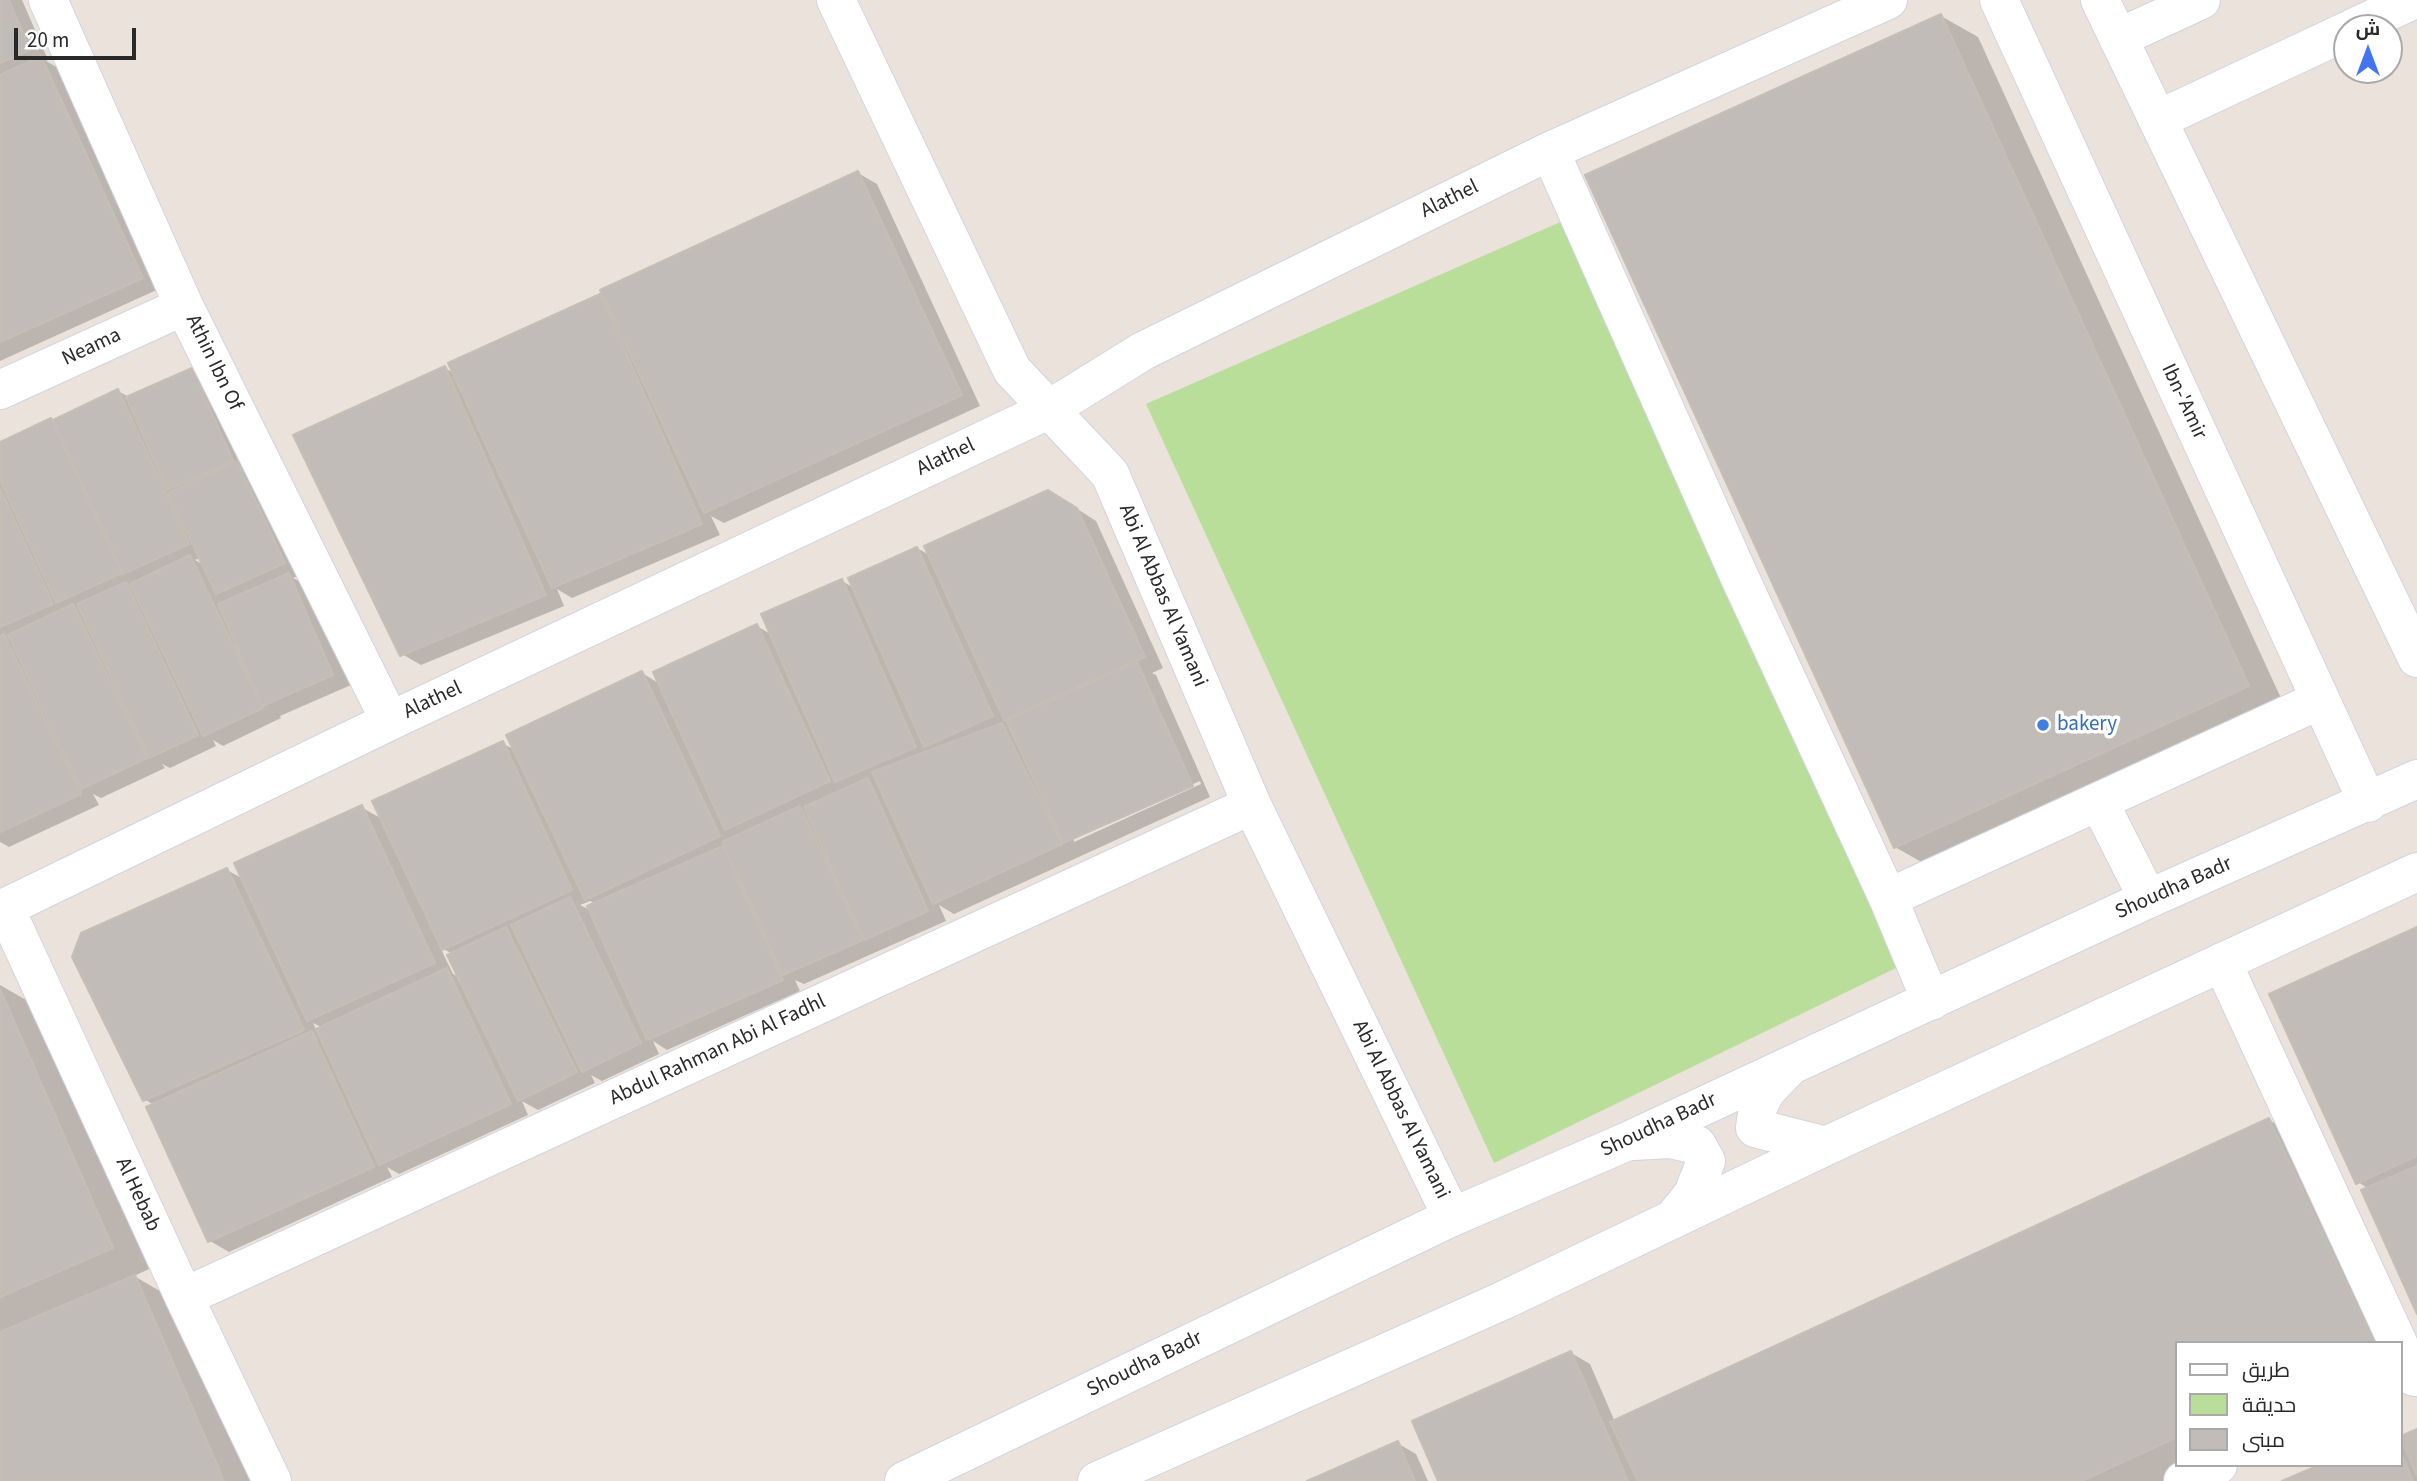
<!DOCTYPE html>
<html>
<head>
<meta charset="utf-8">
<style>
  body { margin:0 }
  #map { position:relative; width:2417px; height:1481px; overflow:hidden; background:#eae2db; font-family:"Source Sans 3",Cairo,sans-serif }
  canvas { display:block }
  .legend { position:absolute; left:2175px; top:1341px; width:228px; height:126px; box-sizing:border-box; background:#fff; border:2px solid #a9a9a9; margin:0; padding:9px 12px; list-style:none; font-size:21px; color:#292929 }
  .legend li { display:flex; align-items:center; gap:14px; height:35px }
  .legend b { width:35px; border:2px solid #a9a9a9 }
  .north { position:absolute; left:2333px; top:14px; width:70px; height:70px; box-sizing:border-box; background:#fff; border:2px solid #a9a9a9; border-radius:50%; rotate:0deg; font-size:19px; font-weight:700; line-height:28px; text-align:center; color:#292929 }
  .north::after { content:''; display:block; margin:auto; width:24px; height:32px; background:#4474ee; clip-path:polygon(50% 0,100% 100%,50% 72%,0 100%) }
  .scale { position:absolute; left:14px; top:28px; width:122px; height:32px; box-sizing:border-box; border:4px solid #292929; border-top:0; padding-left:9px; font-size:21px; line-height:24px; white-space:nowrap; color:#292929; -webkit-text-stroke:5px #fff; paint-order:stroke }
</style>
</head>
<body>
<div id="map">
<canvas width="2417" height="1481"></canvas>
<ul class="legend">
<li><b style="height:9px;background:#fff"></b>طريق</li>
<li><b style="height:19px;background:#b8de9a"></b>حديقة</li>
<li><b style="height:19px;background:#c2bcb8"></b>مبنى</li>
</ul>
<div class="north">ش</div>
<div class="scale">20 m</div>
</div>
<script>
const ctx = document.querySelector('canvas').getContext('2d');
ctx.lineJoin = 'round';
function fill(path, color) {
  ctx.fillStyle = color;
  ctx.fill(path, 'evenodd');
}
function shape(rows) {
  const path = new Path2D();
  for (const r of rows) {
    path.moveTo(r[0], r[1]);
    for (let i = 2; i < r.length; i += 2) path.lineTo(r[i], r[i + 1]);
  }
  return path;
}
function stroke(path, color, width, dash) {
  ctx.strokeStyle = color;
  ctx.lineWidth = width;
  ctx.lineCap = dash ? 'butt' : 'round';
  ctx.setLineDash(dash || []);
  ctx.stroke(path);
}
function drawText(font, color, halo, rows, align = 'center') {
  ctx.font = font + ' "Source Sans 3",sans-serif';
  ctx.lineWidth = 7;
  ctx.setLineDash([]);
  ctx.textBaseline = 'middle';
  ctx.strokeStyle = halo;
  ctx.fillStyle = color;
  for (const [text, x, y, turn = 0] of rows) {
    ctx.save();
    ctx.translate(x, y);
    ctx.rotate((+turn || 0) * Math.PI / 180);
    ctx.textAlign = isNaN(turn) ? turn : align;
    if (halo) ctx.strokeText(text, 0, 0);
    ctx.fillText(text, 0, 0);
    ctx.restore();
  }
}
fill(shape([
  [1574,216,1898,967,1494,1163,1146,404]
]), '#b8de9a');
fill(shape([
  [0,0,22,0,48,60,46,61,60,69,161,288,0,361],
  [1941,16,1978,37,2285,707,1932,868,1895,847],
  [858,173,877,184,980,406,724,523,711,516,720,535,572,598,557,589,564,606,421,665,402,654,445,368,455,374,600,296,606,300],
  [192,370,211,381,303,574,293,578,308,586,351,685,280,716,281,718,223,746,213,740,216,746,170,768,162,764,165,768,101,798,93,794,99,805,9,847,0,842,0,444,118,391,129,397],
  [200,558,204,565,195,560],
  [1068,503,1096,521,1163,668,1152,673,1156,675,1210,797,954,914,939,905,946,921,804,984,795,980,800,991,667,1050,653,1041,659,1054,602,1081,591,1075,595,1083,538,1110,522,1101,528,1115,399,1174,387,1167,392,1177,229,1252,210,1241,154,1105,144,1099,227,870,243,879,361,807,382,819,502,743,515,750,642,673,660,684,757,626,772,635,842,581,854,588,917,548,931,556],
  [1200,781,1201,784,1074,842,1074,838],
  [590,901,597,904,592,911,580,905],
  [440,947,453,954,460,978,453,974],
  [313,1023,323,1028,317,1031],
  [2417,929,2417,1310,2369,1189,2358,1182],
  [0,985,33,1004,149,1269,134,1276,172,1298,250,1481,0,1481],
  [2269,1120,2306,1141,2400,1343,2177,1343,2177,1465,2197,1465,2163,1481,1440,1481,1571,1353,1590,1364,1615,1422],
  [2417,1431,2417,1481,2287,1481,2401,1465,2401,1441,2405,1443],
  [1397,1443,1416,1454,1428,1481,1311,1481]
]), '#0003');
const building = shape([
  [0,0,9,0,30,50,0,63,0,0],
  [1941,14,2249,686,1894,848,1585,175,1941,14],
  [41,56,143,278,0,342,0,75,41,56],
  [858,171,962,395,704,513,600,290,858,171],
  [600,294,702,524,552,588,448,363,600,294],
  [445,366,546,595,400,656,293,435,445,366],
  [192,368,233,461,167,490,126,397,192,368],
  [118,389,189,544,123,574,53,420,118,389],
  [51,418,122,573,56,603,0,480,0,442,51,418],
  [237,461,285,563,216,594,168,493,237,461],
  [0,488,53,604,0,627,0,488],
  [1048,490,1077,508,1145,657,1004,720,924,546,1048,490],
  [917,547,993,716,924,747,848,578,917,547],
  [190,555,263,708,203,736,130,584,190,555],
  [289,573,333,675,262,706,218,604,289,573],
  [842,579,916,747,835,782,761,614,842,579],
  [126,582,198,735,149,758,77,604,126,582],
  [73,604,147,758,81,789,8,635,73,604],
  [757,624,830,781,725,830,653,672,757,624],
  [4,634,81,794,0,832,0,636,4,634],
  [1137,662,1193,786,1063,843,1006,720,1137,662],
  [642,671,720,836,585,900,506,735,642,671],
  [1002,723,1062,844,933,904,872,772,1002,723],
  [503,741,572,890,442,950,372,801,503,741],
  [868,778,928,911,864,940,804,807,868,778],
  [362,805,435,963,307,1021,234,863,362,805],
  [800,806,863,940,783,975,722,842,800,806],
  [723,846,783,980,647,1040,587,906,723,846],
  [227,868,304,1030,143,1101,72,957,81,933,227,868],
  [570,897,641,1043,582,1072,511,925,570,897],
  [506,927,577,1072,518,1101,447,955,506,927],
  [2417,927,2417,1156,2356,1184,2269,994,2417,927],
  [447,968,511,1104,379,1165,316,1029,447,968],
  [0,989,113,1248,0,1297,0,989],
  [312,1031,374,1167,208,1242,146,1107,312,1031],
  [2269,1118,2374,1343,2177,1343,2177,1437,2082,1481,1638,1481,1610,1422,2269,1118],
  [2417,1166,2417,1314,2361,1190,2417,1166],
  [135,1275,224,1481,0,1481,0,1332,135,1275],
  [1571,1351,1628,1481,1438,1481,1412,1421,1571,1351],
  [2417,1429,2417,1476,2401,1439,2401,1436,2417,1429],
  [1398,1441,1415,1481,1307,1481,1398,1441],
  [2401,1454,2413,1481,2282,1481,2319,1465,2401,1465,2401,1454]
]);
fill(building, '#c2bcb8');
stroke(building, '#c5beb5', 2);
const street = shape([
  [48,0,184,306,390,721],
  [836,0,1012,370,1110,474,1252,805,1452,1217],
  [1550,151,1740,578,1888,898,1931,1001],
  [0,390,184,306],
  [2099,802,2148,899],
  [1888,898,2320,700],
  [5,908,184,1297,272,1481],
  [0,910,390,721,1048,410,1143,351,1550,151,1888,0],
  [2222,962,2398,1343],
  [184,1297,1252,805],
  [2401,1349,2414,1377],
  [2183,1481,2218,1465]
]);
const secondary = shape([
  [1999,0,2368,803],
  [2100,0,2417,658],
  [2353,28,2413,0],
  [2118,38,2201,0],
  [2159,119,2347,31],
  [1788,1068,1766,1091,1758,1107,1755,1128,1826,1146],
  [1634,1141,1670,1139,1697,1145,1706,1161,1693,1194,1673,1219],
  [904,1481,1452,1217,1626,1142,2148,899,2417,779],
  [1097,1481,1502,1301,1826,1146,2417,872]
]);
stroke(street, '#d0d5e1', 40);
stroke(secondary, '#d0d5e1', 40);
stroke(street, '#fff', 38);
stroke(secondary, '#fff', 38);
for (const [x, y, r, color] of [
  [2043,725,7,"#3f7fe0"]
]) {
  const dot = new Path2D();
  dot.arc(x, y, r, 0, 2 * Math.PI);
  ctx.fillStyle = color;
  ctx.fill(dot);
  stroke(dot, '#fff', 2.5);
}
drawText('21px', '#292929', '#fff', [
  ["Alathel",1450,200,-26],
  ["Neama",92,348,-25],
  ["Athin Ibn Of",213,363,64],
  ["Ibn-'Amir",2183,402,65],
  ["Alathel",946,458,-25],
  ["Abi Al Abbas Al Yamani",1162,596,67],
  ["Alathel",433,701,-25],
  ["Shoudha Badr",2174,889,-24],
  ["Abdul Rahman Abi Al Fadhl",718,1051,-25],
  ["Abi Al Abbas Al Yamani",1400,1110,64],
  ["Shoudha Badr",1659,1126,-25],
  ["Al Hebab",137,1195,65],
  ["Shoudha Badr",1145,1365,-26]
]);
drawText('21px', '#366cbe', '#fff', [
  ["bakery",2057,725]
], 'left');
</script>
</body>
</html>
